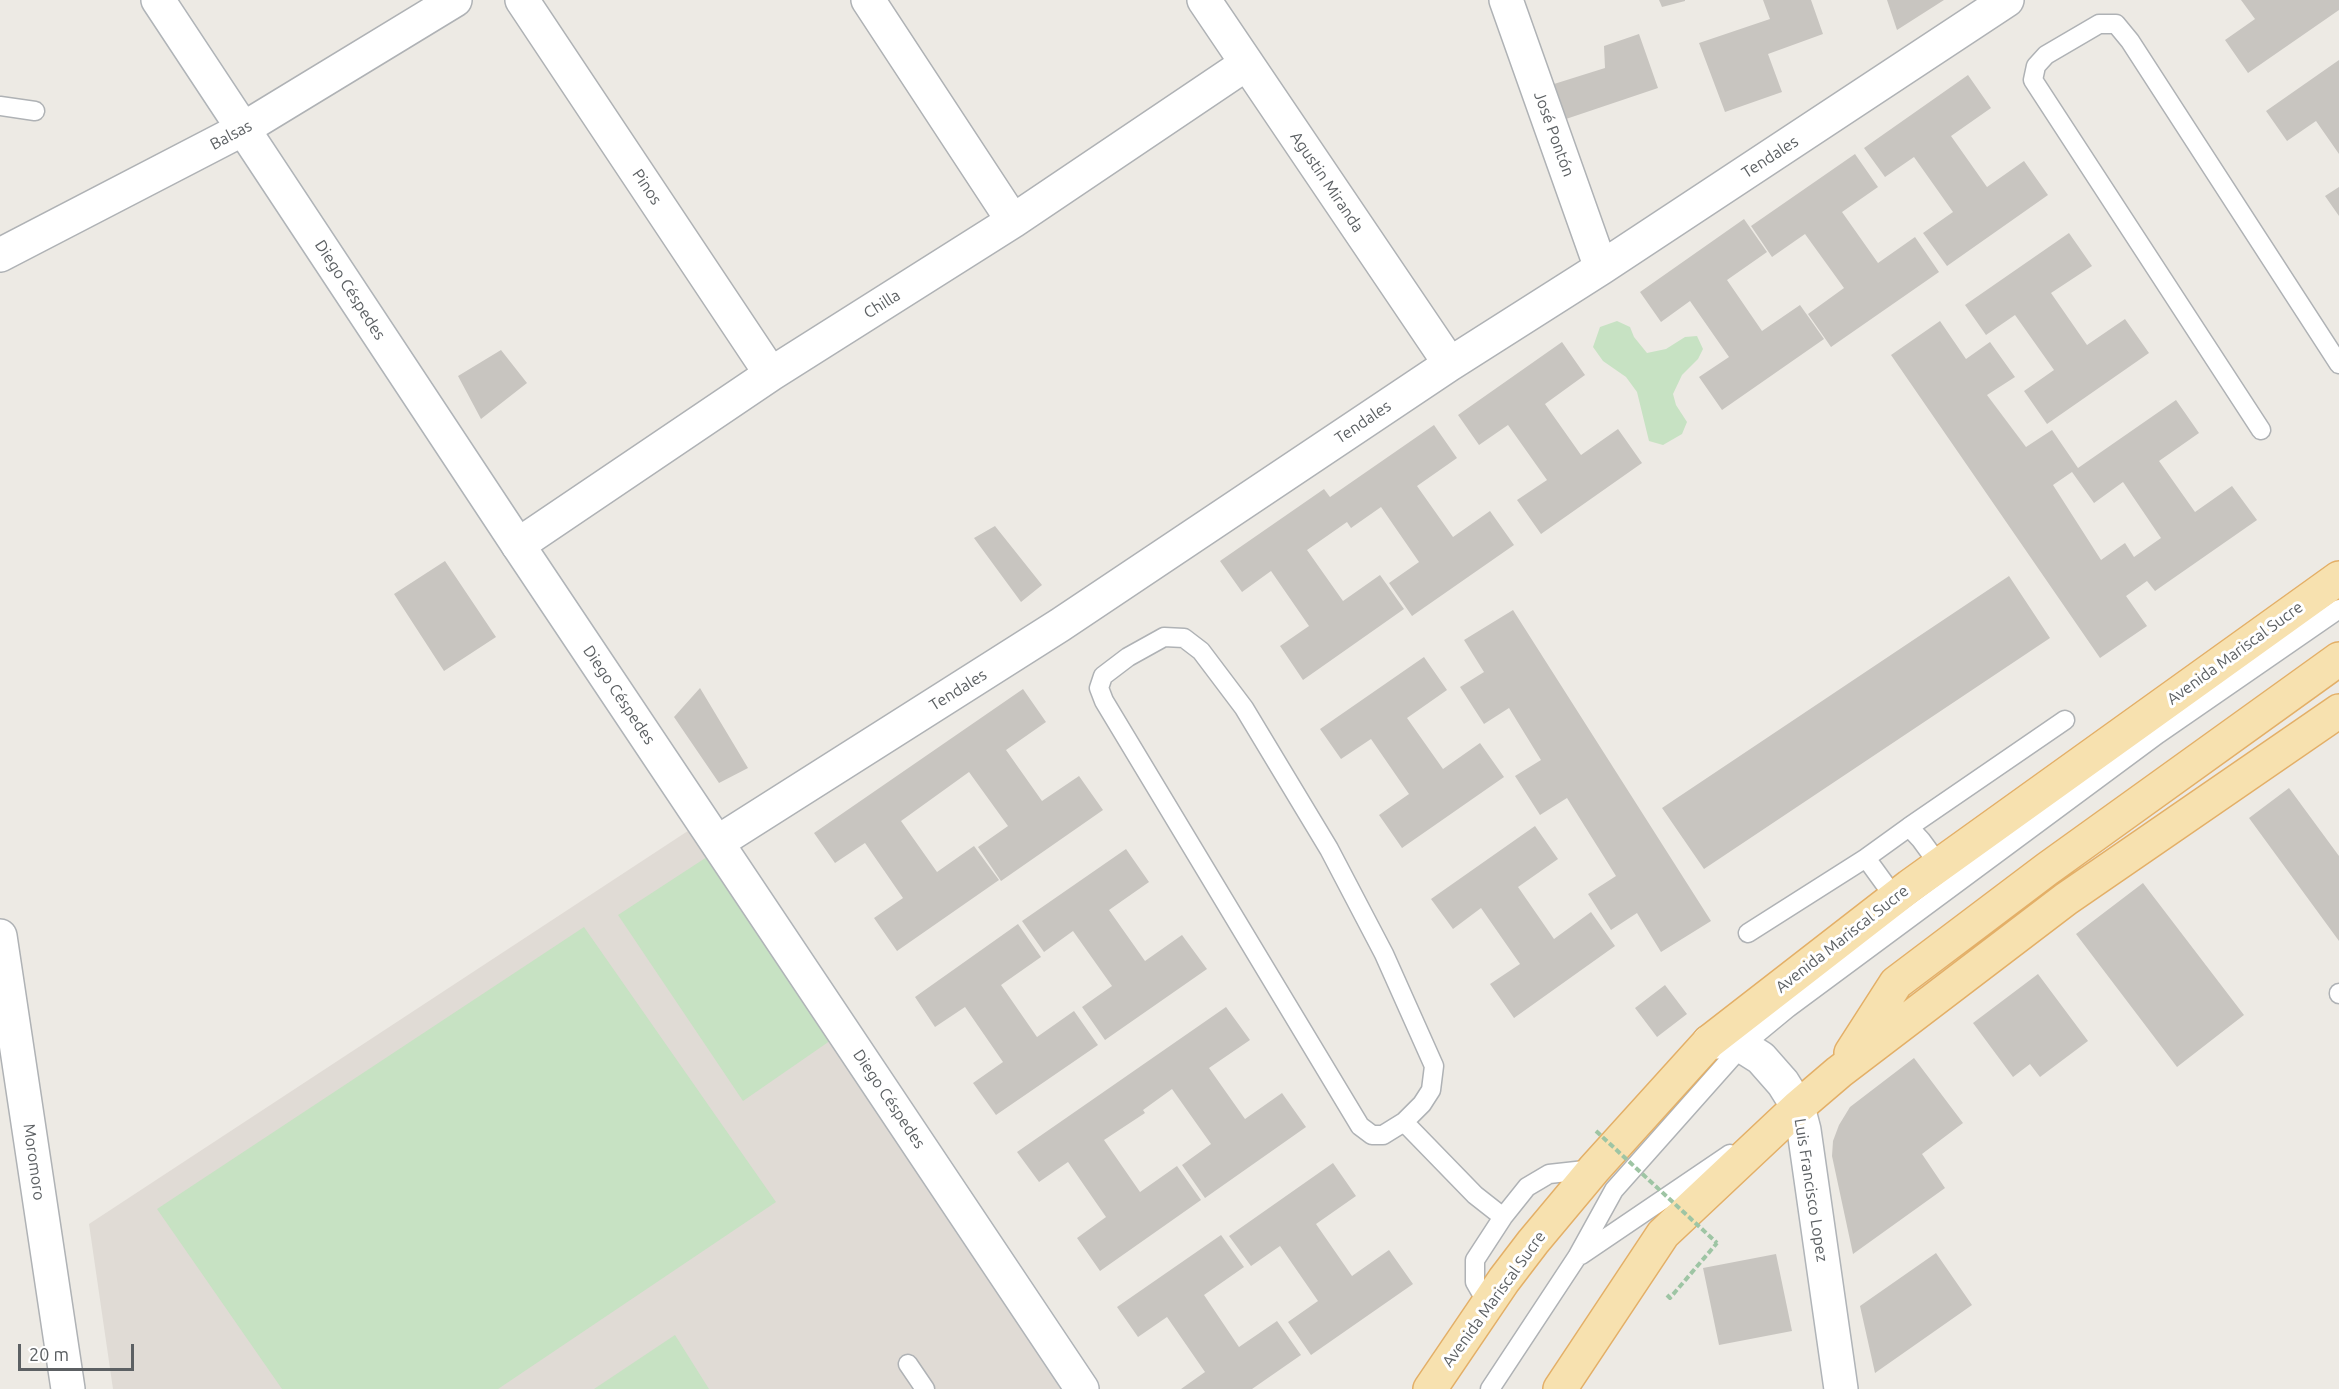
<!DOCTYPE html>
<html>
<head>
<meta charset="utf-8">
<style>
  body { margin:0 }
  #map { position:relative; width:2339px; height:1389px; overflow:hidden; background:#edeae4; font-family:Ubuntu,sans-serif }
  canvas { display:block }
  .scale { position:absolute; left:18px; top:1344px; width:116px; height:27px; box-sizing:border-box; border:3px solid #5c6063; border-top:0; padding-left:8px; font-size:18px; line-height:21px; white-space:nowrap; color:#5c6063; -webkit-text-stroke:4px #fff; paint-order:stroke }
</style>
</head>
<body>
<div id="map">
<canvas width="2339" height="1389"></canvas>
<div class="scale">20 m</div>
</div>
<script>
const ctx = document.querySelector('canvas').getContext('2d');
ctx.lineJoin = 'round';
function fill(path, color) {
  ctx.fillStyle = color;
  ctx.fill(path, 'evenodd');
}
function shape(rows) {
  const path = new Path2D();
  for (const r of rows) {
    path.moveTo(r[0], r[1]);
    for (let i = 2; i < r.length; i += 2) path.lineTo(r[i], r[i + 1]);
  }
  return path;
}
function stroke(path, color, width, dash) {
  ctx.strokeStyle = color;
  ctx.lineWidth = width;
  ctx.lineCap = dash ? 'butt' : 'round';
  ctx.setLineDash(dash || []);
  ctx.stroke(path);
}
function drawText(font, color, halo, rows, align = 'center') {
  ctx.font = font + ' Ubuntu,sans-serif';
  ctx.lineWidth = 6;
  ctx.setLineDash([]);
  ctx.textBaseline = 'middle';
  ctx.strokeStyle = halo;
  ctx.fillStyle = color;
  for (const [text, x, y, turn = 0] of rows) {
    ctx.save();
    ctx.translate(x, y);
    ctx.rotate((+turn || 0) * Math.PI / 180);
    ctx.textAlign = isNaN(turn) ? turn : align;
    if (halo) ctx.strokeText(text, 0, 0);
    ctx.fillText(text, 0, 0);
    ctx.restore();
  }
}
fill(shape([
  [700,823,1072,1389,113,1389,89,1224]
]), '#e0dbd5');
fill(shape([
  [1617,321,1630,327,1634,337,1647,353,1666,349,1685,337,1697,336,1703,349,1698,359,1682,375,1673,394,1676,405,1687,422,1682,434,1663,445,1649,441,1637,392,1626,377,1603,361,1593,347,1600,327],
  [713,853,837,1036,743,1101,618,915],
  [584,927,776,1202,498,1389,282,1389,157,1209],
  [675,1335,709,1389,594,1389]
]), '#c7e2c3');
fill(shape([
  [1659,0,1685,0,1685,1,1662,7],
  [1763,0,1811,0,1823,34,1768,54,1782,92,1725,112,1699,43,1770,19],
  [1887,0,1944,0,1897,30],
  [2241,0,2339,0,2339,10,2248,73,2225,40,2255,19],
  [1639,34,1658,88,1566,119,1554,84,1605,68,1604,46],
  [2339,60,2339,154,2316,121,2287,141,2266,111],
  [1968,75,1991,108,1951,136,1987,187,2024,161,2048,195,1947,266,1923,233,1953,212,1914,157,1885,177,1864,148],
  [1855,154,1878,187,1842,212,1878,263,1915,237,1939,272,1831,347,1808,314,1844,288,1805,234,1772,257,1751,226],
  [2339,187,2339,216,2325,196],
  [1744,219,1767,252,1727,280,1762,331,1800,305,1824,339,1722,410,1699,377,1729,357,1690,301,1661,322,1640,292],
  [2069,233,2092,266,2051,293,2087,345,2125,319,2149,353,2047,424,2024,391,2054,370,2015,315,1986,335,1965,305],
  [1940,321,1966,359,1990,342,2015,377,1987,395,2026,447,2052,430,2078,468,2176,400,2199,433,2159,461,2195,512,2232,486,2257,520,2155,591,2147,581,2126,596,2147,626,2100,658,1891,355],
  [2072,472,2094,503,2123,482,2161,538,2134,557,2125,543,2101,560,2053,485],
  [1562,342,1585,375,1545,404,1581,455,1618,429,1642,463,1541,534,1517,500,1547,480,1508,425,1479,445,1458,415],
  [501,350,527,383,481,419,458,376],
  [1434,425,1457,458,1417,486,1453,537,1490,511,1514,545,1412,616,1389,583,1419,562,1381,507,1351,528,1347,522,1307,550,1343,601,1380,575,1404,609,1303,680,1280,646,1309,626,1271,571,1242,592,1220,561,1324,489,1330,497],
  [995,526,1042,585,1021,602,974,538],
  [445,561,496,637,444,671,394,594],
  [2009,576,2050,638,1704,869,1662,808],
  [1513,610,1711,921,1661,952,1637,913,1611,930,1588,894,1616,876,1567,798,1540,815,1515,776,1541,760,1509,708,1484,724,1460,687,1484,672,1464,640],
  [1424,657,1447,690,1407,718,1443,769,1480,743,1504,777,1402,848,1379,815,1409,794,1371,739,1341,759,1320,729],
  [700,688,748,768,719,783,674,717],
  [1023,689,1046,722,1006,750,1042,801,1079,776,1103,810,1001,881,978,847,1008,826,969,772,901,821,937,872,974,846,999,880,897,951,874,918,903,898,865,843,835,863,814,833],
  [2289,788,2339,856,2339,941,2249,818],
  [1535,826,1558,859,1518,887,1554,939,1591,912,1615,946,1514,1018,1490,984,1520,964,1481,908,1453,929,1431,899],
  [1126,849,1149,882,1109,910,1145,961,1182,935,1207,969,1105,1040,1082,1007,1112,986,1073,931,1044,952,1022,921],
  [2143,883,2244,1015,2177,1067,2076,934],
  [1018,924,1041,957,1001,985,1037,1037,1074,1011,1098,1045,996,1115,973,1083,1003,1062,965,1007,935,1027,915,997],
  [2038,974,2088,1041,2040,1077,2030,1064,2013,1077,1973,1023],
  [1665,985,1687,1014,1657,1037,1635,1008],
  [1226,1007,1250,1040,1209,1068,1245,1119,1282,1093,1306,1127,1205,1198,1182,1165,1211,1144,1172,1089,1143,1110,1145,1113,1104,1140,1140,1192,1177,1166,1201,1200,1100,1271,1077,1238,1106,1217,1068,1162,1039,1182,1017,1152],
  [1914,1058,1963,1123,1922,1154,1945,1188,1853,1254,1832,1156,1833,1141,1839,1125,1850,1107],
  [1333,1163,1356,1196,1316,1224,1352,1276,1389,1250,1413,1284,1311,1355,1288,1322,1318,1301,1280,1246,1251,1266,1229,1236],
  [1221,1235,1244,1267,1204,1295,1239,1347,1277,1321,1301,1355,1252,1389,1181,1389,1205,1372,1167,1317,1138,1337,1117,1307],
  [1936,1253,1972,1305,1875,1373,1860,1306],
  [1776,1254,1792,1331,1719,1345,1703,1268]
]), '#c8c5c0');
const lane = shape([
  [0,106,35,111],
  [2261,430,2033,80,2036,66,2046,55,2099,24,2116,24,2130,41,2339,364],
  [1909,827,2065,720],
  [1866,858,1895,898],
  [1748,933,1866,858,1909,827,1921,840,1940,866],
  [2339,993,2339,994],
  [1404,1122,1422,1104,1431,1090,1434,1066,1384,954,1329,849,1244,708,1201,651,1184,638,1164,637,1128,657,1103,676,1099,688,1104,701,1360,1126,1372,1135,1383,1135,1404,1122,1475,1195,1503,1217],
  [1581,1255,1730,1154],
  [1487,1303,1475,1282,1475,1260,1503,1217,1527,1187,1549,1174,1594,1169],
  [908,1364,925,1389],
  [1490,1389,1577,1257,1614,1190,1742,1046,1788,1008,2158,734,2339,609]
]);
const street = shape([
  [522,0,771,374],
  [868,0,1013,221],
  [1204,0,1450,364],
  [1506,0,1601,268],
  [0,255,243,129,455,0],
  [518,545,771,374,1013,221,1246,64],
  [718,842,1060,625,1450,364,1601,268,2007,0],
  [0,936,68,1389]
]);
const secondary = shape([
  [158,0,518,545,1082,1389],
  [1709,1042,1726,1042,1742,1046,1761,1058,1783,1083,1798,1107,1804,1130,1841,1389]
]);
const primary = shape([
  [1851,1053,1896,983,2047,869,2339,659],
  [1430,1389,1504,1280,1533,1242,1594,1169,1709,1042,1910,886,2339,578],
  [1560,1389,1663,1234,1798,1107,1839,1072,2066,899,2339,711]
]);
stroke(lane, '#afb2b5', 21);
stroke(street, '#afb2b5', 36);
stroke(secondary, '#b0b4b8', 36);
stroke(primary, '#e3af67', 36);
stroke(shape([
  [1667,1295,1670,1298,1717,1243]
]), '#9ec5a4', 4, [6, 3]);
stroke(lane, '#fff', 18);
stroke(street, '#fff', 33);
stroke(secondary, '#fff', 33);
stroke(primary, '#f7e1af', 33);
stroke(shape([
  [1596,1131,1717,1243]
]), '#9ec5a4', 4, [6, 3]);
drawText('16px', '#5c6063', '#fff', [
  ["José Pontón",1554,134,70],
  ["Balsas",231,135,-28],
  ["Tendales",1770,157,-33],
  ["Agustin Miranda",1327,182,56],
  ["Pinos",647,187,56],
  ["Diego Céspedes",350,290,57],
  ["Chilla",882,304,-32],
  ["Tendales",1363,422,-34],
  ["Avenida Mariscal Sucre",2235,653,-36],
  ["Tendales",958,690,-32],
  ["Diego Céspedes",619,695,56],
  ["Avenida Mariscal Sucre",1842,939,-38],
  ["Diego Céspedes",889,1099,56],
  ["Moromoro",34,1162,82],
  ["Luis Francisco Lopez",1811,1190,81],
  ["Avenida Mariscal Sucre",1494,1299,-54]
]);
</script>
</body>
</html>
